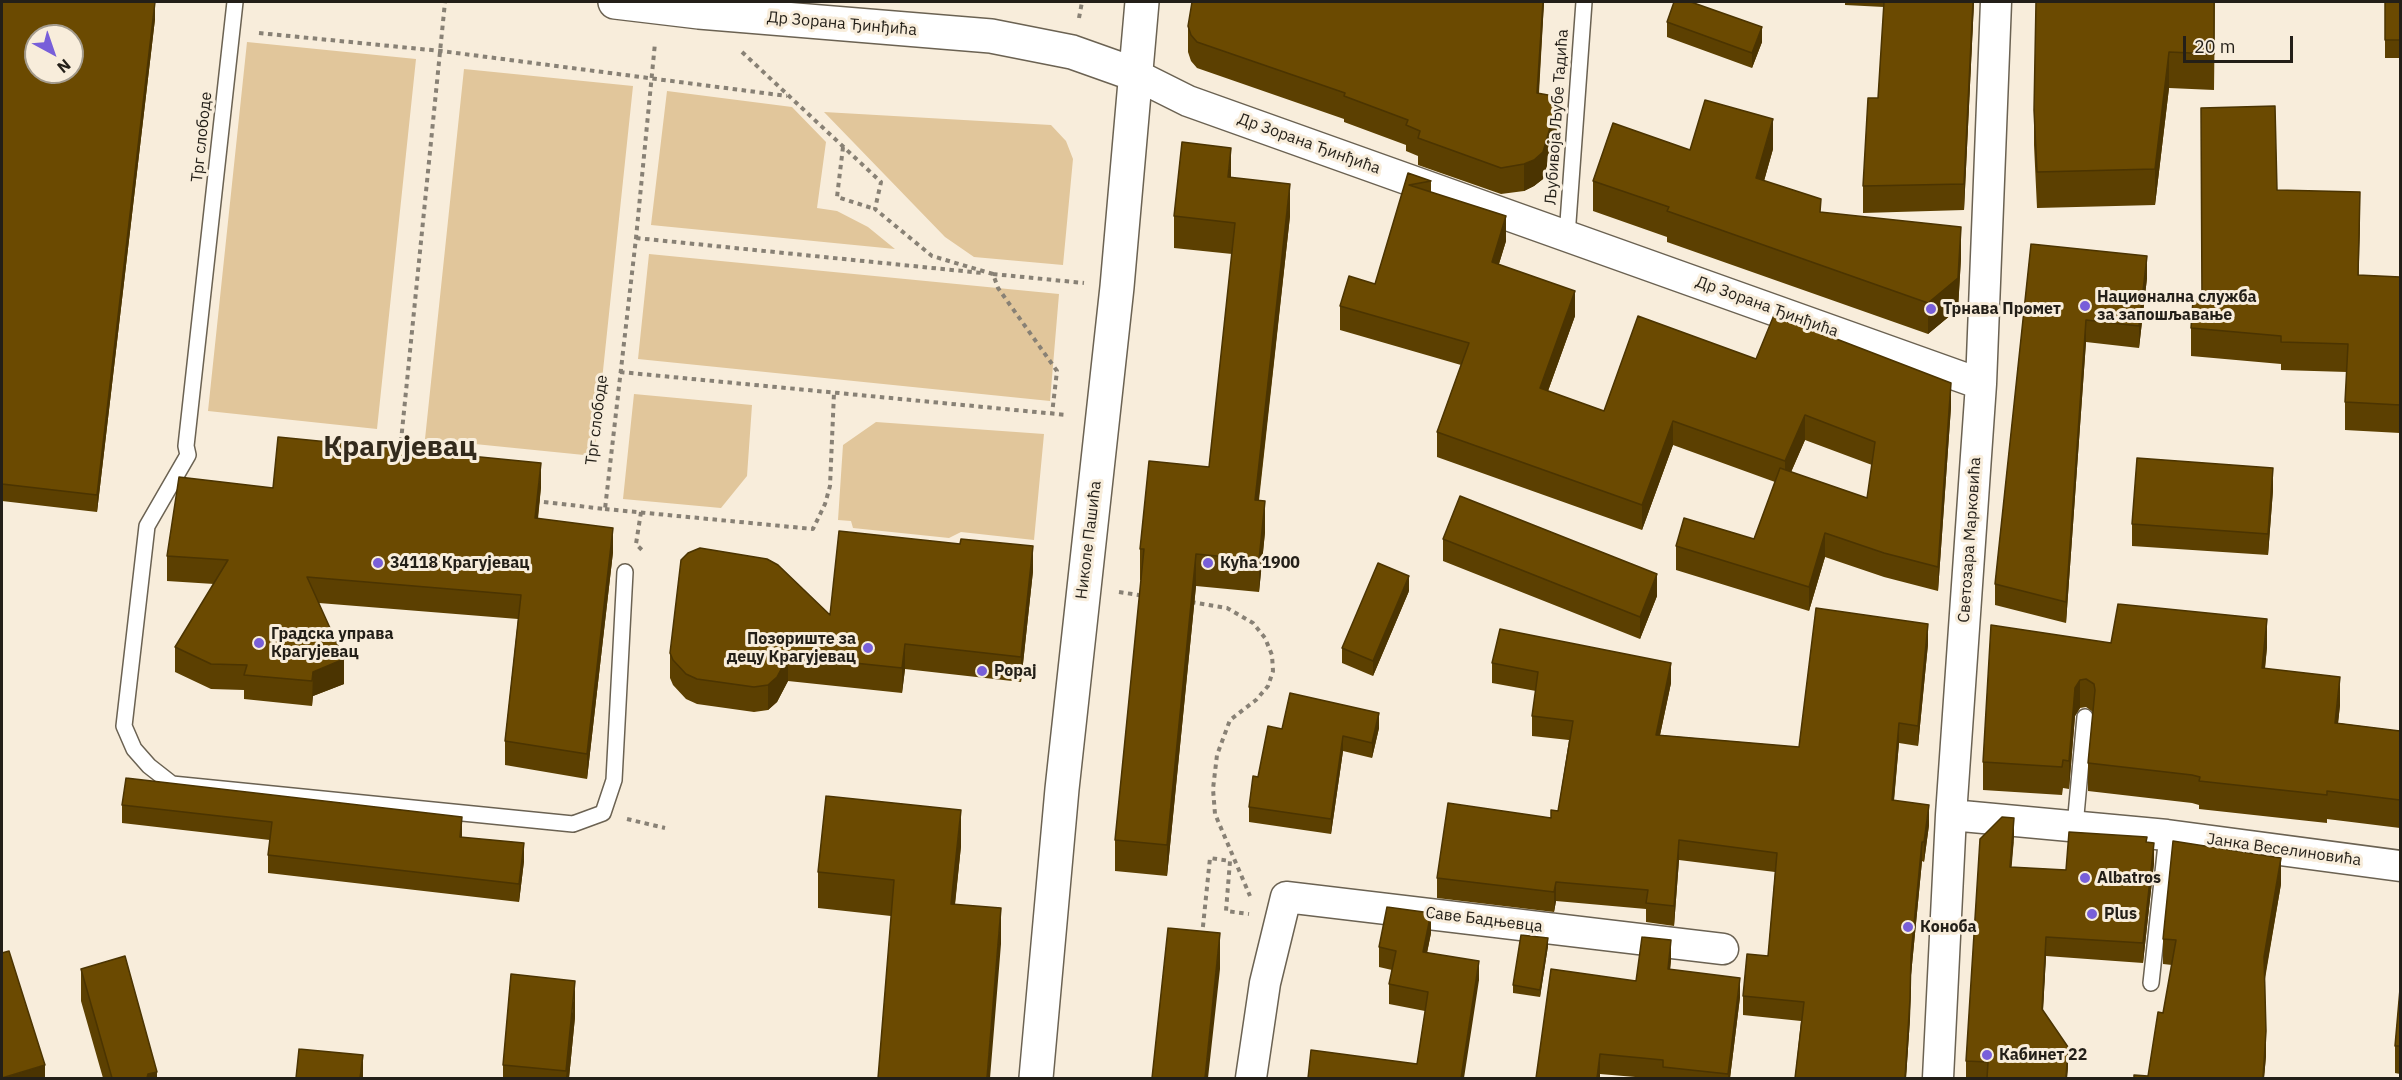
<!DOCTYPE html>
<html>
<head>
<meta charset="utf-8">
<style>
  body { margin:0 }
  #map { position:relative; width:2402px; height:1080px; overflow:hidden; background:#f8eddb; font-family:"IBM Plex Sans",sans-serif }
  canvas { display:block }
  .frame { position:absolute; inset:0; border:3px solid #231f18; pointer-events:none }
  .north { position:absolute; left:24px; top:24px; width:60px; height:60px; box-sizing:border-box; background:#f8eddb; border:2px solid #a39b8d; border-radius:50%; rotate:140deg; font-size:16px; font-weight:700; line-height:24px; text-align:center; color:#231f18 }
  .north::after { content:''; display:block; margin:auto; width:21px; height:27px; background:#785fd9; clip-path:polygon(50% 0,100% 100%,50% 72%,0 100%) }
  .scale { position:absolute; left:2183px; top:36px; width:110px; height:27px; box-sizing:border-box; border:3px solid #231f18; border-top:0; padding-left:8px; font-size:18px; line-height:21px; white-space:nowrap; color:#231f18; -webkit-text-stroke:4px #f8eddb; paint-order:stroke }
</style>
</head>
<body>
<div id="map">
<canvas width="2402" height="1080"></canvas>
<div class="frame"></div>
<div class="north">N</div>
<div class="scale">20 m</div>
</div>
<script>
const ctx = document.querySelector('canvas').getContext('2d');
ctx.lineJoin = 'round';
function fill(path, color) {
  ctx.fillStyle = color;
  ctx.fill(path, 'evenodd');
}
function shape(rows) {
  const path = new Path2D();
  for (const r of rows) {
    path.moveTo(r[0], r[1]);
    for (let i = 2; i < r.length; i += 2) path.lineTo(r[i], r[i + 1]);
  }
  return path;
}
function stroke(path, color, width, dash) {
  ctx.strokeStyle = color;
  ctx.lineWidth = width;
  ctx.lineCap = dash ? 'butt' : 'round';
  ctx.setLineDash(dash || []);
  ctx.stroke(path);
}
function drawText(font, color, halo, rows, align = 'center') {
  ctx.font = font + ' "IBM Plex Sans",sans-serif';
  ctx.lineWidth = 6;
  ctx.setLineDash([]);
  ctx.textBaseline = 'middle';
  ctx.strokeStyle = halo;
  ctx.fillStyle = color;
  for (const [text, x, y, turn = 0] of rows) {
    ctx.save();
    ctx.translate(x, y);
    ctx.rotate((+turn || 0) * Math.PI / 180);
    ctx.textAlign = isNaN(turn) ? turn : align;
    if (halo) ctx.strokeText(text, 0, 0);
    ctx.fillText(text, 0, 0);
    ctx.restore();
  }
}
fill(shape([
  [247,42,416,59,377,429,208,411],
  [464,69,633,86,594,456,425,439],
  [667,91,792,107,826,142,817,208,837,211,868,227,895,249,651,225],
  [824,112,1051,125,1066,141,1073,159,1063,265,974,257,945,237],
  [649,254,1059,294,1050,401,638,359],
  [634,394,752,405,747,476,721,508,623,499],
  [876,422,1044,434,1034,540,961,532,949,538,853,528,851,521,838,520,843,445]
]), '#e1c69b');
const service = shape([
  [235,2,186,446,188,455,147,526,124,726,134,749,149,766,172,784,573,824,603,813,614,780,625,572],
  [1567,236,1584,2],
  [2075,826,2085,717],
  [2151,983,2167,835]
]);
const minor = shape([
  [1134,74,1188,101,1981,384],
  [1951,815,2167,835,2400,866],
  [1251,1078,1265,983,1286,897,1723,949],
  [1938,1078,1951,815,1981,384,1996,2]
]);
const tertiary = shape([
  [615,2,699,12,991,36,1072,52,1134,74],
  [1036,1078,1062,789,1117,287,1142,2]
]);
stroke(service, '#6b6252', 18);
stroke(minor, '#6b6252', 33);
stroke(tertiary, '#6b6252', 36);
stroke(shape([
  [1079,18,1082,2],
  [259,33,441,51,787,96],
  [742,52,881,182,875,209,932,256,993,274,998,288,1057,371,1052,414],
  [843,147,837,197,875,209],
  [636,238,982,273],
  [993,274,1084,283],
  [620,372,1067,415],
  [400,451,445,2],
  [535,501,605,509,636,238,655,43],
  [605,509,813,529,825,504,830,486,834,393],
  [641,512,636,544,642,550],
  [1119,592,1145,596],
  [1191,602,1227,608,1253,623,1265,638,1272,655,1273,671,1268,686,1256,700,1230,720,1217,755,1213,789,1215,814,1250,896],
  [627,819,665,828],
  [1202,936,1210,858,1230,861,1226,911,1249,914]
]), '#888175', 4, [4.5, 4.5]);
stroke(service, '#fff', 15);
stroke(minor, '#fff', 30);
stroke(tertiary, '#fff', 33);
fill(shape([
  [2,2,155,19,97,512,2,501],
  [1544,2,1539,93,1559,124,1543,179,1534,186,1524,191,1501,194,1418,165,1418,156,1406,151,1406,145,1344,122,1344,119,1197,68,1191,61,1188,52,1188,26],
  [1845,2,1974,2,1964,210,1863,213,1863,186,1878,98,1884,7,1845,5],
  [2215,2,2214,90,2169,88,2155,205,2037,208,2034,145,2034,110],
  [2385,2,2400,2,2400,58,2385,58],
  [1667,22,1762,42,1752,68,1667,37],
  [1773,149,1764,181,1821,212,1961,258,1958,309,1928,334,1667,242,1667,237,1593,211,1593,181,1690,150],
  [1408,173,1431,181,1431,192,1506,241,1499,264,1575,316,1548,391,1604,411,1756,359,1951,407,1938,591,1884,577,1825,557,1809,611,1676,570,1676,546,1754,539,1775,482,1673,445,1642,530,1437,457,1437,432,1461,365,1340,330,1340,306,1375,284],
  [1805,440,1872,465,1867,498,1791,472],
  [1231,178,1290,216,1259,500,1265,532,1259,592,1196,586,1167,876,1115,871,1115,840,1141,580,1140,580,1140,549,1209,467,1232,254,1174,248,1174,216],
  [2277,190,2360,220,2358,275,2400,277,2400,433,2345,430,2345,402,2347,372,2281,370,2281,364,2191,356,2191,328],
  [2031,244,2147,278,2139,348,2086,342,2066,623,1995,605,1995,584],
  [541,487,538,519,613,552,587,779,505,765,505,741,518,619,319,603,344,684,313,696,312,706,244,699,244,690,211,689,175,672,175,647,214,584,167,581,167,556,273,488],
  [2273,490,2268,555,2132,546,2132,524],
  [1443,539,1657,596,1640,639,1443,561],
  [1033,571,1021,682,905,669,902,693,788,681,777,702,768,710,754,712,697,704,686,699,673,685,670,678,670,653,830,615],
  [1409,591,1373,676,1342,663,1342,648],
  [2111,643,2267,647,2265,669,2340,705,2338,723,2400,731,2400,828,2327,819,2327,823,2199,809,2199,805,2192,803,2088,791,2088,763,2093,712,2086,707,2080,708,2075,716,2069,789,2063,788,2062,795,1983,790,1983,762],
  [1928,644,1918,746,1899,743,1894,801,1929,825,1924,862,1922,861,1911,975,1910,1019,1906,1078,1795,1078,1801,1021,1743,1015,1743,996,1768,956,1775,872,1679,860,1674,926,1646,922,1646,909,1556,901,1554,912,1437,898,1437,878,1551,818,1558,811,1569,740,1532,736,1532,716,1536,691,1492,683,1492,663,1671,683,1660,735,1799,747],
  [1379,728,1372,758,1343,751,1331,834,1249,822,1249,807,1282,729],
  [122,805,462,837,524,861,519,902,268,873,268,855,270,840,122,823],
  [2014,838,2011,867,2066,870,2147,842,2154,863,2143,963,2046,956,2043,1010,2068,1066,2067,1078,1966,1078,1966,1061],
  [961,846,955,905,1001,944,891,916,818,908,818,872],
  [2281,884,2265,979,2266,1056,2264,1078,2134,1078,2148,1076,2163,1013,2172,965,2163,964,2163,939],
  [1431,933,1427,953,1479,980,1417,1064,1425,1011,1389,1004,1389,984,1392,970,1379,967,1379,947],
  [1548,946,1540,997,1513,993,1513,985],
  [1671,960,1670,970,1740,997,1730,1078,1647,1078,1600,1074,1536,1078,1636,981],
  [81,969,157,1078,103,1078,81,1001],
  [2400,989,2400,1074,2395,1073,2395,1046],
  [575,1017,569,1078,503,1078,503,1065]
]), '#5c4001');
fill(shape([
  [155,2,155,19,97,512,97,495],
  [1543,2,1544,2,1537,119,1537,93],
  [1973,2,1974,2,1964,210,1964,184],
  [1762,27,1762,42,1752,68,1752,53],
  [2169,52,2169,88,2155,205,2155,169],
  [1559,97,1559,124,1543,179,1534,186,1524,191,1524,164],
  [1773,119,1773,149,1756,209,1756,178],
  [1231,148,1231,179,1228,177],
  [1290,184,1290,216,1255,531,1255,500],
  [2360,192,2360,220,2358,303,2358,275],
  [1506,216,1506,241,1492,286,1492,262],
  [1961,227,1961,258,1958,309,1928,334,1928,303],
  [2147,256,2147,278,2139,348,2139,326],
  [1575,291,1575,316,1540,413,1540,388],
  [2086,320,2086,342,2066,623,2066,602],
  [1951,383,1951,407,1938,591,1938,567],
  [1805,415,1805,440,1785,486,1785,461],
  [1673,421,1673,445,1642,530,1642,505],
  [541,463,541,487,535,543,535,518],
  [2273,468,2273,490,2268,555,2268,534],
  [1265,501,1265,532,1259,592,1259,560],
  [613,528,613,552,587,779,587,754],
  [1825,533,1825,557,1809,611,1809,587],
  [1033,546,1033,571,1021,682,1021,657],
  [1196,554,1196,586,1167,876,1167,845],
  [1657,574,1657,596,1640,639,1640,617],
  [1409,576,1409,591,1373,676,1373,661],
  [2267,619,2267,647,2262,696,2262,668],
  [1928,624,1928,644,1918,746,1918,726],
  [905,644,905,669,902,693,902,668],
  [788,656,788,681,777,702,768,710,768,685],
  [344,659,344,684,313,696,312,706,313,672],
  [1671,663,1671,683,1656,754,1656,735],
  [2340,677,2340,705,2335,751,2335,723],
  [2080,680,2080,708,2075,716,2069,789,2069,761,2075,688],
  [1379,713,1379,728,1372,758,1372,743],
  [1899,723,1899,743,1892,820,1892,800],
  [1343,736,1343,751,1331,834,1331,819],
  [1929,805,1929,825,1924,862,1924,842],
  [961,810,961,846,951,940,951,904],
  [462,817,462,836,460,855,460,837],
  [2014,818,2014,838,2010,887,2010,867],
  [1679,840,1679,860,1674,926,1674,906],
  [1922,842,1922,861,1911,975,1910,1019,1906,1078,1905,1078,1911,955],
  [524,843,524,861,519,902,519,884],
  [2154,843,2154,863,2143,963,2143,943],
  [2281,858,2281,884,2264,982,2264,957],
  [1556,882,1556,901,1554,912,1554,892],
  [1001,908,1001,944,990,1078,987,1078],
  [1431,913,1431,933,1423,972,1423,952],
  [1220,933,1220,969,1208,1078,1205,1078],
  [2046,937,2046,956,2042,1028,2042,1009],
  [1548,938,1548,946,1540,997,1540,990],
  [1671,940,1671,960,1668,989,1668,969],
  [1479,961,1479,980,1464,1078,1461,1078],
  [1740,978,1740,997,1730,1078,1728,1078],
  [575,981,575,1017,569,1078,566,1078],
  [2266,1031,2266,1056,2264,1078,2263,1078],
  [2068,1047,2068,1066,2067,1078,2066,1078],
  [1600,1054,1600,1078,1597,1078],
  [363,1055,363,1078,360,1078],
  [45,1065,45,1078,2,1078],
  [157,1072,157,1078,147,1078,148,1074]
]), '#4b3401');
const building = shape([
  [2,2,155,2,97,495,2,484,2,2],
  [36,36,72,36,72,72,36,72,36,36],
  [1192,2,1543,2,1537,93,1559,97,1543,152,1534,160,1524,164,1501,168,1418,138,1420,131,1406,125,1408,120,1344,96,1345,93,1197,42,1191,35,1188,26,1192,2],
  [1674,2,1691,2,1762,27,1752,53,1667,22,1674,2],
  [1884,2,1973,2,1964,184,1863,186,1868,98,1878,98,1884,2],
  [2036,2,2214,2,2214,54,2169,52,2155,169,2037,172,2034,110,2036,2],
  [2385,2,2400,2,2400,40,2385,40,2385,2],
  [1705,100,1773,119,1756,178,1821,199,1820,212,1961,227,1958,278,1928,303,1667,211,1669,207,1593,181,1613,123,1690,150,1705,100],
  [2275,106,2277,190,2360,192,2358,275,2400,277,2400,405,2345,402,2348,344,2281,342,2281,336,2191,328,2193,300,2202,301,2201,108,2275,106],
  [1182,142,1231,148,1228,177,1290,184,1255,500,1265,501,1259,560,1196,554,1167,845,1115,840,1144,549,1140,549,1149,461,1209,467,1235,223,1174,216,1182,142],
  [1408,173,1431,181,1409,185,1506,216,1492,262,1575,291,1540,388,1604,411,1638,316,1756,359,1774,315,1951,383,1938,567,1884,553,1825,533,1809,587,1676,546,1684,518,1754,539,1780,468,1867,498,1875,442,1805,415,1785,461,1673,421,1642,505,1437,432,1469,343,1340,306,1349,276,1375,284,1408,173],
  [2031,244,2147,256,2139,326,2086,320,2066,602,1995,584,2031,244],
  [278,437,541,463,535,518,613,528,587,754,505,741,521,595,307,577,344,659,313,672,312,681,244,675,247,665,211,664,175,647,228,560,167,556,179,477,273,488,278,437],
  [2137,458,2273,468,2268,534,2132,524,2137,458],
  [1460,496,1657,574,1640,617,1443,539,1460,496],
  [839,531,960,544,961,539,1033,546,1021,657,905,644,902,668,788,656,777,677,768,685,754,687,697,679,686,674,673,660,670,653,681,560,688,553,700,548,767,559,778,565,830,615,839,531],
  [1378,563,1409,576,1373,661,1342,648,1378,563],
  [2118,604,2267,619,2262,668,2340,677,2335,723,2400,731,2400,800,2327,791,2327,795,2199,781,2200,777,2192,775,2088,763,2095,690,2094,684,2086,679,2080,680,2075,688,2069,761,2063,760,2062,767,1983,762,1991,625,2111,643,2118,604],
  [1816,608,1928,624,1918,726,1899,723,1892,800,1929,805,1924,842,1922,842,1911,955,1910,999,1905,1078,1795,1078,1804,1002,1743,996,1747,954,1768,956,1777,853,1679,840,1674,906,1646,903,1648,890,1556,882,1554,892,1437,878,1448,803,1551,818,1551,810,1558,811,1573,721,1532,716,1538,672,1492,663,1500,629,1671,663,1656,735,1799,747,1816,608],
  [1290,693,1379,713,1372,743,1343,736,1331,819,1249,807,1253,776,1258,777,1268,726,1282,729,1290,693],
  [126,778,462,817,460,837,524,843,519,884,268,855,272,822,122,805,126,778],
  [826,796,961,810,951,904,1001,908,987,1078,878,1078,894,880,818,872,826,796],
  [2002,817,2014,818,2010,867,2066,870,2069,832,2147,837,2146,842,2154,843,2143,943,2046,937,2042,1009,2068,1047,2066,1078,1987,1078,1988,1062,1966,1061,1980,839,2002,817],
  [2173,841,2281,858,2264,957,2266,1031,2263,1078,2134,1078,2134,1075,2148,1076,2158,1012,2163,1013,2176,940,2163,939,2173,841],
  [1387,907,1431,913,1423,952,1479,961,1461,1078,1308,1078,1311,1050,1417,1064,1428,992,1389,984,1396,951,1379,947,1387,907],
  [1168,928,1220,933,1205,1078,1152,1078,1168,928],
  [1521,935,1548,938,1540,990,1513,985,1521,935],
  [1642,937,1671,940,1668,969,1740,978,1728,1074,1663,1067,1663,1060,1600,1054,1597,1078,1536,1078,1551,969,1636,981,1642,937],
  [9,951,45,1065,2,1078,2,953,9,951],
  [125,956,157,1072,148,1074,147,1078,112,1078,81,969,125,956],
  [511,974,575,981,566,1071,503,1065,511,974],
  [2400,989,2400,1046,2395,1046,2400,989],
  [299,1049,363,1055,360,1078,296,1078,299,1049]
]);
fill(building, '#6b4a01');
stroke(building, '#4b3401', 1.5);
for (const [x, y, r, color] of [
  [2085,306,6,"#785fd9"],
  [1931,309,6,"#785fd9"],
  [378,563,6,"#785fd9"],
  [1208,563,6,"#785fd9"],
  [259,643,6,"#785fd9"],
  [868,648,6,"#785fd9"],
  [982,671,6,"#785fd9"],
  [2085,878,6,"#785fd9"],
  [2092,914,6,"#785fd9"],
  [1908,927,6,"#785fd9"],
  [1987,1055,6,"#785fd9"]
]) {
  const dot = new Path2D();
  dot.arc(x, y, r, 0, 2 * Math.PI);
  ctx.fillStyle = color;
  ctx.fill(dot);
  stroke(dot, '#f8eddb', 2);
}
drawText('16px', '#231f18', '#f8eddb', [
  ["Др Зорана Ђинђића",842,24,5],
  ["Љубивоја Љубе Тадића",1557,117,-86],
  ["Трг слободе",202,137,-84],
  ["Др Зорана Ђинђића",1309,144,20],
  ["Др Зорана Ђинђића",1767,307,20],
  ["Трг слободе",597,420,-83],
  ["Николе Пашића",1089,540,-83],
  ["Светозара Марковића",1970,540,-86],
  ["Јанка Веселиновића",2284,850,8],
  ["Саве Бадњевца",1484,920,7]
]);
drawText('bold 16px', '#231f18', '#f8eddb', [
  ["Национална служба",2097,297],
  ["за запошљавање",2097,315],
  ["Трнава Промет",1943,309],
  ["34118 Крагујевац",390,563],
  ["Кућа 1900",1220,563],
  ["Градска управа",271,634],
  ["Крагујевац",271,652],
  ["Позориште за",856,639,"right"],
  ["децу Крагујевац",856,657,"right"],
  ["Popaj",994,671],
  ["Albatros",2097,878],
  ["Plus",2104,914],
  ["Коноба",1920,927],
  ["Кабинет 22",1999,1055]
], 'left');
drawText('bold 28px', '#332a1c', '#f8eddb', [
  ["Крагујевац",400,448]
]);
</script>
</body>
</html>
